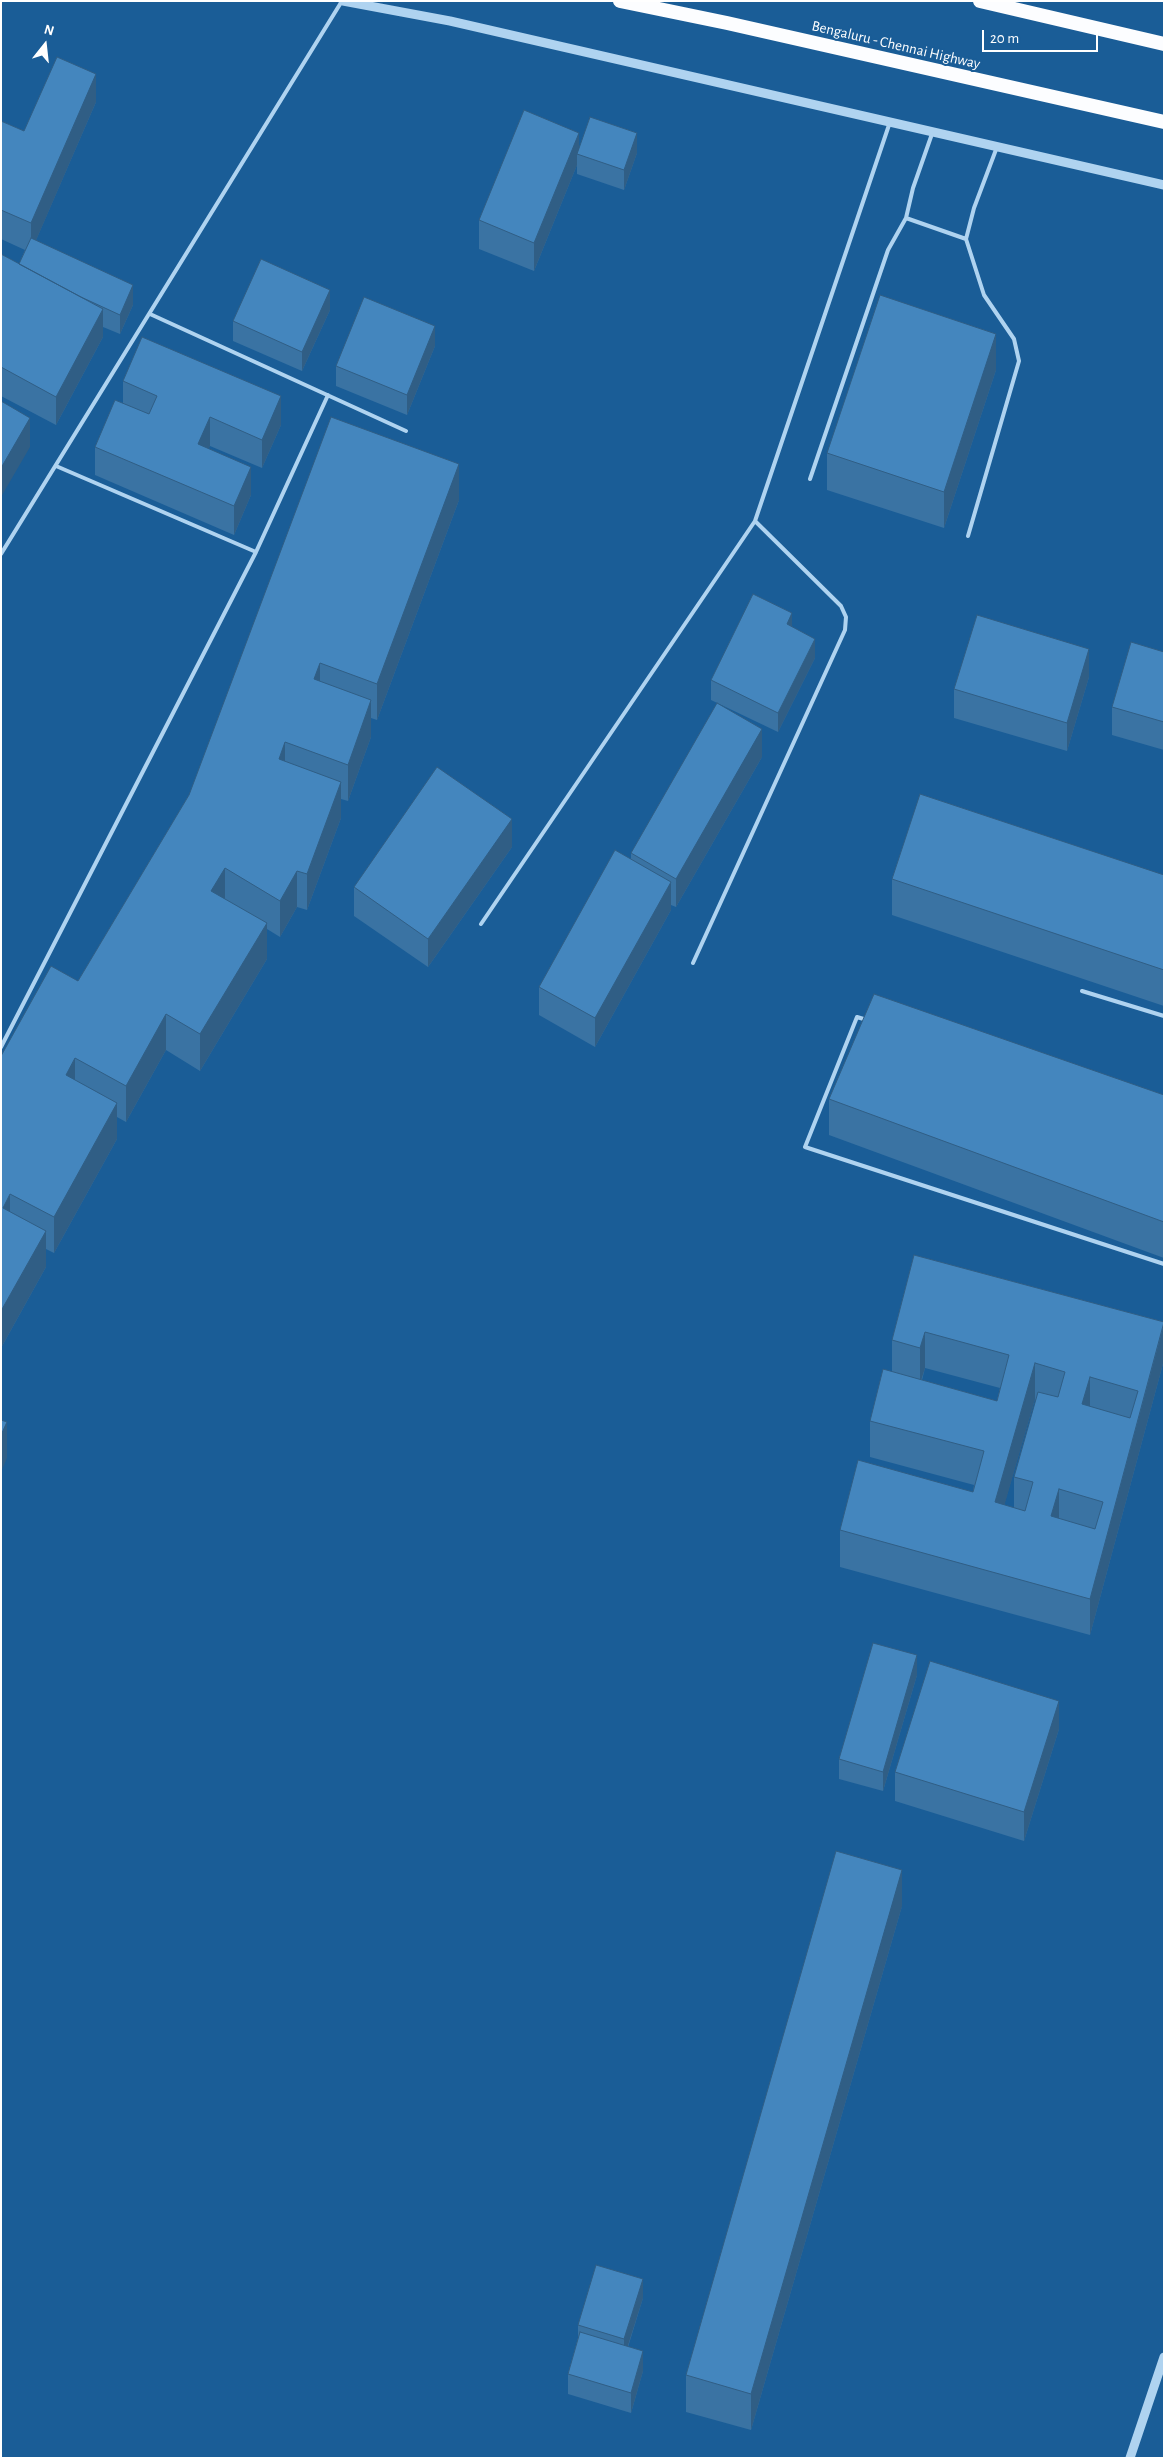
<!DOCTYPE html>
<html>
<head>
<meta charset="utf-8">
<style>
  body { margin:0 }
  #map { position:relative; width:1165px; height:2459px; overflow:hidden; background:#1a5d97; font-family:"Alegreya Sans",sans-serif }
  canvas { display:block }
  .frame { position:absolute; inset:0; border:2px solid #fff; pointer-events:none }
  .north { position:absolute; left:20px; top:20px; width:50px; height:50px; -webkit-text-stroke:4px #1a5d97; paint-order:stroke; rotate:16deg; font-size:14px; font-weight:700; line-height:20px; text-align:center; color:#fff }
  .north::after { content:''; display:block; margin:auto; width:18px; height:22px; background:#fff; clip-path:polygon(50% 0,100% 100%,50% 72%,0 100%) }
  .scale { position:absolute; left:982px; top:30px; width:116px; height:22px; box-sizing:border-box; border:2px solid #fff; border-top:0; padding-left:6px; font-size:15px; line-height:18px; white-space:nowrap; color:#fff; -webkit-text-stroke:4px #1a5d97; paint-order:stroke }
</style>
</head>
<body>
<div id="map">
<canvas width="1165" height="2459"></canvas>
<div class="frame"></div>
<div class="north">N</div>
<div class="scale">20 m</div>
</div>
<script>
const ctx = document.querySelector('canvas').getContext('2d');
ctx.lineJoin = 'round';
function shape(rows) {
  const path = new Path2D();
  for (const r of rows) {
    path.moveTo(r[0], r[1]);
    for (let i = 2; i < r.length; i += 2) path.lineTo(r[i], r[i + 1]);
  }
  return path;
}
function stroke(path, color, width, dash) {
  ctx.strokeStyle = color;
  ctx.lineWidth = width;
  ctx.lineCap = dash ? 'butt' : 'round';
  ctx.setLineDash(dash || []);
  ctx.stroke(path);
}
function fill(path, color) {
  ctx.fillStyle = color;
  ctx.fill(path, 'evenodd');
}
function drawText(font, color, halo, rows, align = 'center') {
  ctx.font = font + ' "Alegreya Sans",sans-serif';
  ctx.lineWidth = 4;
  ctx.setLineDash([]);
  ctx.textBaseline = 'middle';
  ctx.strokeStyle = halo;
  ctx.fillStyle = color;
  for (const [text, x, y, turn = 0] of rows) {
    ctx.save();
    ctx.translate(x, y);
    ctx.rotate((+turn || 0) * Math.PI / 180);
    ctx.textAlign = isNaN(turn) ? turn : align;
    if (halo) ctx.strokeText(text, 0, 0);
    ctx.fillText(text, 0, 0);
    ctx.restore();
  }
}
stroke(shape([
  [933,131,913,188,906,218,966,239,984,295,1014,339,1019,361,968,536],
  [966,239,974,208,997,147],
  [150,314,406,431],
  [810,479,888,250,906,218],
  [256,552,328,395],
  [1,554,342,1],
  [481,924,755,521],
  [693,963,845,630,846,617,841,606,755,521,890,122],
  [1082,991,1164,1016],
  [867,1020,857,1017,805,1147,1164,1264],
  [1,1047,256,552,56,466]
]), '#afd3f0', 4);
stroke(shape([
  [343,1,450,21,1164,185],
  [1130,2458,1164,2357]
]), '#afd3f0', 9);
stroke(shape([
  [620,1,727,23,1164,122],
  [980,1,1164,44]
]), '#fcfdff', 14);
fill(shape([
  [96,102,36,240,133,305,120,334,103,327,103,337,56,425,1,396,1,254,19,264,25,250,1,239,1,121,24,131],
  [579,149,637,153,624,190,577,174,577,165,534,271,479,249,479,220],
  [330,310,302,371,233,341,233,321],
  [435,346,407,415,336,386,336,366],
  [996,370,944,528,827,490,827,453],
  [123,381,281,425,262,468,210,446,208,448,251,495,234,535,95,475,95,447,123,403],
  [459,500,377,720,371,718,371,737,348,801,341,799,341,818,307,910,297,907,280,937,267,929,267,959,200,1071,166,1050,126,1122,117,1117,117,1139,54,1253,46,1249,46,1267,1,1348,1,1056,78,981,189,795],
  [792,627,815,658,778,732,711,700,711,680],
  [1164,652,1164,750,1112,735,1112,707],
  [1089,677,1067,751,954,718,954,689],
  [762,757,676,907,671,905,671,910,595,1047,539,1015,539,987,631,859,631,853],
  [512,847,428,967,354,916,354,887],
  [1164,875,1164,1006,892,915,892,879],
  [1164,1095,1164,1258,829,1135,829,1099],
  [914,1255,1164,1322,1164,1360,1090,1635,840,1567,840,1530,973,1492,974,1485,870,1457,870,1421,892,1372,892,1340],
  [925,1368,1000,1388,997,1401,922,1380],
  [1035,1399,1036,1400,1014,1477,1014,1508,1004,1505],
  [917,1675,883,1791,839,1779,839,1759],
  [1059,1729,1024,1841,895,1801,895,1772],
  [902,1906,751,2430,686,2412,686,2375],
  [643,2298,628,2347,643,2371,631,2413,568,2394,568,2374,578,2338,578,2325]
]), '#3a73a3');
fill(shape([
  [96,74,96,102,31,252,31,223],
  [579,133,579,155,577,154,577,165,534,271,534,243],
  [637,133,637,153,624,190,624,170],
  [133,285,133,305,120,334,120,315],
  [330,290,330,310,302,371,302,352],
  [103,309,103,337,56,425,56,397],
  [435,326,435,346,407,415,407,395],
  [996,334,996,370,944,528,944,492],
  [281,396,281,425,262,468,262,440],
  [210,417,210,446,198,473,198,444],
  [30,418,30,447,1,497,1,468],
  [459,464,459,500,377,720,377,684],
  [251,467,251,495,234,535,234,506],
  [792,613,792,633,787,624],
  [815,639,815,658,778,732,778,713],
  [1089,649,1089,677,1067,751,1067,723],
  [320,663,320,699,314,679],
  [371,700,371,737,348,801,348,765],
  [762,729,762,757,676,907,676,879],
  [285,742,285,778,279,759],
  [341,782,341,818,307,910,307,874],
  [512,819,512,847,428,967,428,939],
  [225,868,225,904,211,891],
  [297,871,297,907,280,937,280,901],
  [671,882,671,910,595,1047,595,1018],
  [267,923,267,959,200,1071,200,1034],
  [166,1014,166,1050,126,1122,126,1086],
  [75,1058,75,1094,66,1075],
  [117,1103,117,1139,54,1253,54,1217],
  [10,1194,10,1230,3,1208],
  [46,1231,46,1267,1,1348,1,1311],
  [1164,1324,1164,1360,1090,1635,1090,1599],
  [925,1332,925,1368,920,1384,920,1348],
  [1035,1363,1035,1399,995,1538,995,1502],
  [1090,1377,1090,1413,1082,1404],
  [7,1422,7,1458,1,1472,1,1435],
  [1059,1489,1059,1525,1051,1516],
  [917,1655,917,1675,883,1791,883,1772],
  [1059,1701,1059,1729,1024,1841,1024,1812],
  [902,1870,902,1906,751,2430,751,2394],
  [643,2279,643,2298,624,2358,624,2339],
  [643,2351,643,2371,631,2413,631,2393]
]), '#305e85');
const building = shape([
  [57,57,96,74,31,223,1,210,1,121,24,131,57,57],
  [524,110,579,133,534,243,479,220,524,110],
  [590,117,637,133,624,170,577,154,590,117],
  [31,238,133,285,120,315,81,297,19,264,31,238],
  [1,254,103,309,56,397,1,367,1,254],
  [261,259,330,290,302,352,233,321,261,259],
  [880,295,996,334,944,492,827,453,880,295],
  [364,297,435,326,407,395,336,366,364,297],
  [142,337,281,396,262,440,210,417,198,444,251,467,234,506,95,447,115,400,149,414,157,396,123,381,142,337],
  [1,401,30,418,1,468,1,401],
  [331,417,459,464,377,684,320,663,314,679,371,700,348,765,285,742,279,759,341,782,307,874,297,871,280,901,225,868,211,891,267,923,200,1034,166,1014,126,1086,75,1058,66,1075,117,1103,54,1217,10,1194,3,1208,46,1231,1,1311,1,1056,51,966,78,981,189,795,331,417],
  [753,594,792,613,787,624,815,639,778,713,711,680,753,594],
  [977,615,1089,649,1067,723,954,689,977,615],
  [1131,642,1164,652,1164,722,1112,707,1131,642],
  [717,703,762,729,676,879,631,853,717,703],
  [437,767,512,819,428,939,354,887,437,767],
  [920,794,1164,875,1164,970,892,879,920,794],
  [615,850,671,882,595,1018,539,987,615,850],
  [874,994,1164,1095,1164,1222,829,1099,874,994],
  [914,1255,1164,1322,1090,1599,840,1530,858,1460,973,1492,984,1451,870,1421,883,1369,997,1401,1009,1355,925,1332,920,1348,892,1340,914,1255],
  [1035,1363,1065,1372,1058,1397,1038,1392,1014,1477,1033,1482,1025,1511,995,1502,1035,1363],
  [1090,1377,1138,1391,1130,1418,1082,1404,1090,1377],
  [1059,1489,1103,1502,1095,1529,1051,1516,1059,1489],
  [1,1420,7,1422,1,1435,1,1420],
  [873,1643,917,1655,883,1772,839,1759,873,1643],
  [930,1661,1059,1701,1024,1812,895,1772,930,1661],
  [836,1851,902,1870,751,2394,686,2375,836,1851],
  [596,2265,643,2279,624,2339,578,2325,596,2265],
  [580,2332,643,2351,631,2393,568,2374,580,2332]
]);
fill(building, '#4486be');
stroke(building, '#305e85', 1);
drawText('15px', '#fff', '#1a5d97', [
  ["Bengaluru - Chennai Highway",896,45,13]
]);
</script>
</body>
</html>
